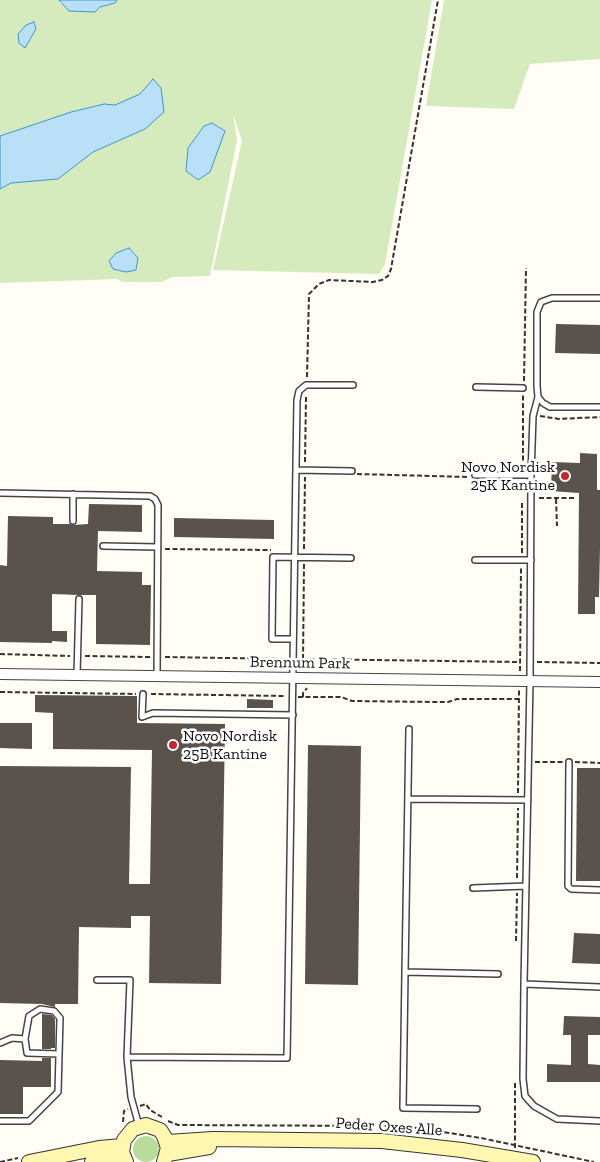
<!DOCTYPE html>
<html>
<head>
<meta charset="utf-8">
<style>
  body { margin:0 }
  canvas { display:block; background:#fffdf5 }
</style>
</head>
<body>
<canvas width="600" height="1162"></canvas>
<script>
const ctx = document.querySelector('canvas').getContext('2d');
ctx.lineJoin = 'round';
function fill(path, color) {
  ctx.fillStyle = color;
  ctx.fill(path, 'evenodd');
}
function shape(rows) {
  const path = new Path2D();
  for (const r of rows) {
    if (r.length === 3) {
      path.moveTo(r[0] + r[2], r[1]);
      path.arc(r[0], r[1], r[2], 0, 2 * Math.PI);
      continue;
    }
    path.moveTo(r[0], r[1]);
    for (let i = 2; i < r.length; i += 2) path.lineTo(r[i], r[i + 1]);
  }
  return path;
}
function stroke(path, color, width, dash) {
  ctx.strokeStyle = color;
  ctx.lineWidth = width;
  ctx.lineCap = dash ? 'butt' : 'round';
  ctx.setLineDash(dash || []);
  ctx.stroke(path);
}
function drawText(font, color, halo, rows, align = 'center') {
  ctx.font = font + ' "Zilla Slab",serif';
  ctx.lineWidth = 5;
  ctx.setLineDash([]);
  ctx.textBaseline = 'middle';
  ctx.strokeStyle = halo;
  ctx.fillStyle = color;
  for (const [text, x, y, turn = 0] of rows) {
    ctx.save();
    ctx.translate(x, y);
    ctx.rotate((+turn || 0) * Math.PI / 180);
    ctx.textAlign = isNaN(turn) ? turn : align;
    if (halo) ctx.strokeText(text, 0, 0);
    ctx.fillText(text, 0, 0);
    ctx.restore();
  }
}
fill(shape([
  [0,0,59,0,61,4,100,7,115,3,117,0,432,0,385,264,379,274,213,270,242,141,233,114,237,140,210,276,172,277,162,282,123,282,117,279,0,283],
  [444,0,600,0,600,59,530,64,514,109,426,106]
]), '#d5ebbd');
fill(shape([
  [146,1149,13]
]), '#b9dc9c');
const water = shape([
  [59,0,117,0,115,3,100,7,95,12,69,11,59,0],
  [34,22,36,29,25,48,19,43,18,34,26,25,34,22],
  [153,79,161,88,164,112,145,129,93,152,58,179,11,183,0,189,0,136,71,112,104,104,115,105,140,94,153,79],
  [212,123,225,131,210,172,198,180,186,171,188,148,204,126,212,123],
  [129,248,138,258,136,270,126,272,113,269,109,261,116,253,129,248]
]);
fill(water, '#b9e0f7');
stroke(water, '#3f96cf', 1);
fill(shape([
  [556,324,600,325,600,354,555,353],
  [580,453,597,454,597,490,600,490,600,548,599,597,595,597,595,614,578,614,579,493,551,491,552,462,580,463],
  [89,504,142,505,142,532,98,531,97,571,142,572,142,585,151,585,150,645,96,644,96,595,79,595,52,594,52,631,67,631,67,642,52,641,52,643,0,642,0,565,7,566,8,516,53,517,53,524,70,524,73,525,88,524],
  [174,518,274,520,274,539,174,537],
  [35,695,137,696,137,723,225,724,221,984,149,983,150,916,131,916,131,928,79,927,78,1004,55,1004,55,1007,42,1004,0,1003,0,766,131,767,129,884,150,884,152,750,53,749,53,713,35,712],
  [247,699,273,700,273,708,247,708],
  [0,723,32,723,32,749,0,748],
  [308,745,361,746,358,985,305,984],
  [577,768,600,768,600,881,576,881],
  [574,933,600,934,600,964,572,963],
  [42,1014,52,1015,55,1019,55,1048,51,1048,51,1049,42,1049],
  [564,1016,600,1017,600,1035,588,1035,588,1064,600,1065,600,1082,547,1082,547,1064,571,1065,571,1035,563,1035],
  [42,1058,51,1058,51,1087,23,1087,23,1114,0,1114,0,1060,42,1061]
]), '#5a524d');
const lane = shape([
  [600,298,552,298,541,302,537,312,537,386,538,397,543,403,550,407,600,407],
  [476,387,523,388],
  [538,397,533,416,531,475,530,681,524,984,600,987],
  [296,470,352,471],
  [475,475,531,475],
  [0,493,150,496,155,499,158,505,157,676],
  [73,494,73,521],
  [103,546,158,547],
  [475,560,531,560],
  [293,639,272,639,273,557,351,558],
  [77,675,79,599],
  [143,694,142,717,153,713,293,715],
  [569,762,568,886,571,889,600,890],
  [408,799,528,800],
  [473,888,526,886],
  [405,972,409,729],
  [97,980,130,980,127,1057],
  [524,984,523,1079,525,1096,534,1106,557,1119,600,1121],
  [0,1043,12,1038,25,1039,27,1053,59,1054],
  [477,1109,403,1108,405,972,498,974],
  [0,1121,29,1121,58,1092,60,1018,54,1011,40,1009,29,1016,25,1039],
  [139,1126,131,1097,127,1057,287,1058,297,400,299,391,306,385,353,385]
]);
const street = shape([
  [0,674,600,682]
]);
const secondary = shape([
  [167,1142,213,1139,382,1141,462,1150,533,1162],
  [168,1154,209,1147],
  [29,1162,99,1148,122,1146],
  [92,1162,123,1158],
  [126,1162,122,1152,124,1140,133,1129,146,1125,160,1130,164,1136,168,1148,164,1162]
]);
stroke(lane, '#444', 8);
stroke(street, '#444', 12);
stroke(secondary, '#333', 16);
stroke(shape([
  [307,377,309,294,319,284,329,280,373,282,382,280,388,276,391,269,438,0],
  [524,381,526,268],
  [540,416,559,419,600,417],
  [305,462,306,397],
  [523,468,523,395],
  [357,474,468,477],
  [539,498,576,498],
  [556,499,557,526],
  [165,549,271,550],
  [304,549,305,477],
  [522,553,522,503],
  [304,564,303,663,309,669],
  [0,654,70,656],
  [85,656,150,657],
  [165,657,285,659],
  [302,659,520,662],
  [537,662,600,663],
  [520,671,521,568],
  [0,692,136,694],
  [151,694,286,696],
  [298,697,341,697,352,701,437,702,448,702,457,699,520,699],
  [303,697,303,693,307,688],
  [535,762,563,762],
  [575,762,600,763],
  [518,793,519,690],
  [517,878,518,808],
  [516,941,517,893],
  [140,1106,146,1104,150,1110,162,1117],
  [168,1121,178,1125,386,1126,418,1128,481,1138,594,1162],
  [123,1122,124,1111,128,1109],
  [515,1148,515,1083],
  [0,1162,18,1158]
]), '#333', 2, [5, 2.5]);
stroke(lane, '#fff', 5);
stroke(street, '#fff', 10);
stroke(secondary, '#fff6b0', 14);
for (const [x, y, r, color] of [
  [565,476,5,"#c4262e"],
  [173,745,5,"#c4262e"]
]) {
  const dot = new Path2D();
  dot.arc(x, y, r, 0, 2 * Math.PI);
  ctx.fillStyle = color;
  ctx.fill(dot);
  stroke(dot, '#fff', 2);
}
drawText('16px', '#111', '#fff', [
  ["Novo Nordisk",555,467],
  ["25K Kantine",555,485],
  ["Novo Nordisk",183,736,"left"],
  ["25B Kantine",183,754,"left"]
], 'right');
drawText('16px', '#111', '#fff', [
  ["Brennum Park",300,663,1],
  ["Peder Oxes Alle",389,1127,4]
]);
</script>
</body>
</html>
